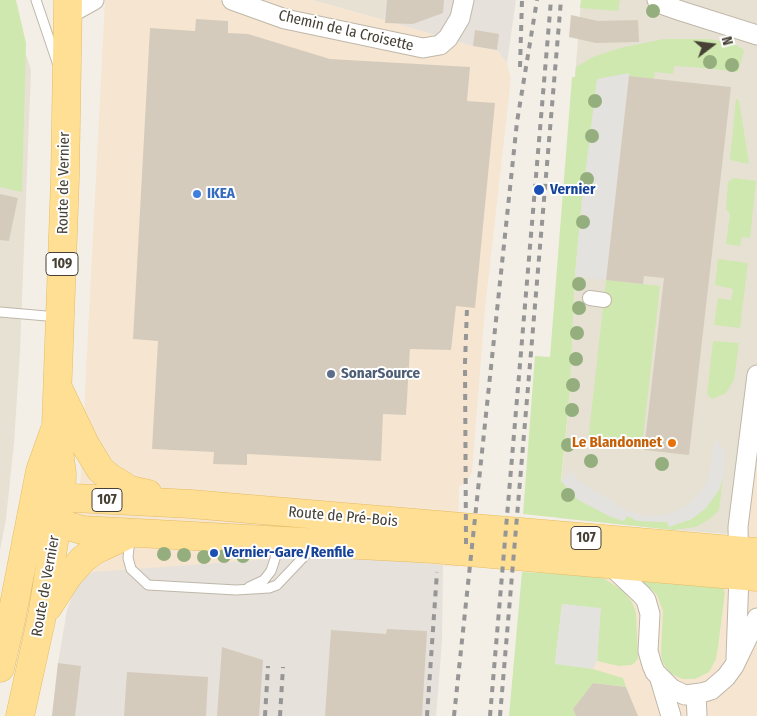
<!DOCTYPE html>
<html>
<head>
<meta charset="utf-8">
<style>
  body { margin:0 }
  #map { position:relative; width:757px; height:716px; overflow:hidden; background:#f3efe6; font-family:"Fira Sans Condensed",sans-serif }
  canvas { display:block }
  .north { position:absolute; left:687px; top:20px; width:50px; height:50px; -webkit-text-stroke:4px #fff; paint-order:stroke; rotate:75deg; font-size:14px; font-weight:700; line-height:20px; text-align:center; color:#464035 }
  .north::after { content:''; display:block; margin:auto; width:18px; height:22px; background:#464035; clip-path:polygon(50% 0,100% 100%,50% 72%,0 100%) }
</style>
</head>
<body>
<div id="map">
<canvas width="757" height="716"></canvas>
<div class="north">N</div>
</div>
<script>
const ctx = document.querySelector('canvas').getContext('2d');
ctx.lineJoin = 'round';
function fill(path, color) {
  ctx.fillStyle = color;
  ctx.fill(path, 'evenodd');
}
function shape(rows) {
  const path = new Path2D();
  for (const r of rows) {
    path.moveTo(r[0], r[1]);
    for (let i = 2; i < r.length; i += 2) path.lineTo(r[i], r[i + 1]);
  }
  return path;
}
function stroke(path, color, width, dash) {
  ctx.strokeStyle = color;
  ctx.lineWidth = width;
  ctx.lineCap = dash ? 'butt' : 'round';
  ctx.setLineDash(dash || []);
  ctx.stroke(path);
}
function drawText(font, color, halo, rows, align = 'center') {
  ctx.font = font + ' "Fira Sans Condensed",sans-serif';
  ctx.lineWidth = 4;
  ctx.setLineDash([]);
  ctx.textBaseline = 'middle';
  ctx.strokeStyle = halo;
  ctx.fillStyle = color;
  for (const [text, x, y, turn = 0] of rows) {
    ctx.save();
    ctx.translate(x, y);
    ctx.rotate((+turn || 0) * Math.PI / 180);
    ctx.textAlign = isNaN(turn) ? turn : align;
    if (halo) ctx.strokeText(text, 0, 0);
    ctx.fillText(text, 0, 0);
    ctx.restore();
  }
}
fill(shape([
  [0,0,8,0,31,70,20,350,14,443,6,519,0,550],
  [312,0,386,0,384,20],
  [581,0,757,0,757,378,742,535,673,530,558,518,570,390,575,276,582,200,572,77,575,77]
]), '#e7e1d4');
fill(shape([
  [105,0,312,0,384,20,473,46,497,50,507,63,511,78,485,309,472,472,465,484,459,486,458,567,328,555,75,588],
  [757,378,757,716,530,716,539,573,737,584]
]), '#f6e6d1');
fill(shape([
  [386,0,516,0,507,63,497,50,473,46,384,20],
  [328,555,443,565,442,641,436,716,52,716,58,663,67,610,75,588,85,577,93,572]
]), '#e6e1db');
fill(shape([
  [0,0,16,0,26,43,22,192,0,187],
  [581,0,620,0,618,11,580,8],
  [664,39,709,39,735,44,744,50,738,72,705,68,674,66,673,74,655,72,654,79,629,76,629,73,582,200,575,276,570,390,561,481,577,499,609,516,623,521,627,516,638,521,667,522,669,527,719,490,723,477,719,510,711,518,696,527,673,530,523,514,535,356,550,357,572,77,575,77,576,67,593,57,620,48],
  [736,99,739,100,749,164,730,160],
  [734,178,756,181,750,238,742,237,740,246,726,244,730,214,726,209,728,182],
  [718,259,748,263,740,328,714,325,718,298,731,300,733,289,715,285],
  [606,280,660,286,642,447,588,442],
  [713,341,739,343,734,380,726,393,712,399,707,394],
  [522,572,600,576,622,590,632,602,636,613,638,659,632,665,619,666,597,661,600,609,562,604,555,663,593,669,623,678,626,687,593,683,573,709,576,716,509,716],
  [643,578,721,584,725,592,718,647,716,659,709,672,695,679,682,679,670,673,662,661,661,651,663,611,657,595,643,582]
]), '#cfe8af');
fill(shape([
  [629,73,606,280,575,276,582,200,597,79],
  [715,437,725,452,723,477,719,490,706,508,692,519,669,527,667,522,638,521,627,516,624,521,609,516,577,499,561,481,572,470,579,481,628,511,646,516,664,515,676,511,689,504,702,490,709,478],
  [562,604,601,608,597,661,593,669,555,664]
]), '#e4e2de');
fill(shape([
  [387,0,444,0,443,13,413,24,385,23],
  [571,15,598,21,638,20,639,42,596,43,569,37],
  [196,19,228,21,228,33,248,34,330,59,470,67,467,101,495,103,475,308,456,306,451,350,410,349,406,415,383,414,381,461,247,454,247,465,213,464,214,452,152,449,158,341,133,339,150,28,195,31],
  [475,30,499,34,497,50,473,46],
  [629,76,731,87,689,455,644,450,664,278,644,276,643,284,606,280],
  [0,194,18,198,9,241,0,240],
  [387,629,427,631,422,716,325,716,331,630,386,634],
  [222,647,263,660,259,716,217,716],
  [58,663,81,666,75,716,52,716],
  [127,672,208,677,206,716,124,716],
  [593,683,626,687,638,716,576,716,573,709]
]), '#d5cbbc');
const service = shape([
  [36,0,57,62],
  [0,312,58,317],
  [130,538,128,558,131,569,148,585,236,590,269,588,277,585,313,547],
  [249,587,264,580,271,571,275,559,277,543]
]);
const pedestrian = shape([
  [590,298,604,300]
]);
const minor = shape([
  [232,0,285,19,423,48,440,45,448,38,460,18,464,0],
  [657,0,664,5,681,11,757,35],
  [67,15,94,0],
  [608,563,642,595,646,600,650,614,648,651,652,665,655,672,672,689,685,695,701,693,711,690,726,677,734,666,757,618],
  [736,658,739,575,738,527,757,375],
  [660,679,671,716],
  [696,694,697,716]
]);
const primary = shape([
  [59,390,86,446,100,469,109,477,130,490,148,494],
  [33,510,58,523,82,530,434,549,757,577],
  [33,510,47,503,61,499,74,498,191,504,757,552],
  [48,607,68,576,83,559,95,550,127,535],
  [0,668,11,620,40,471,54,432],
  [20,716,42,616,61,499,62,474,56,426,65,179,68,0]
]);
stroke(service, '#bfb7a9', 11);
stroke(pedestrian, '#bfb7a9', 16);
stroke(minor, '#bfb7a9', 21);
stroke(primary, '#e5bc63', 29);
stroke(service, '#fff', 9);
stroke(pedestrian, '#fff', 14);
stroke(minor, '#fff', 19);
stroke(primary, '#ffdf94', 28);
stroke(shape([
  [520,67,522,0],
  [466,544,465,363,467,308],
  [265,716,268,666],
  [280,716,283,667],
  [427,716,437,572],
  [454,716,517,122,537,0],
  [490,716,551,0],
  [500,716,561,0]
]), '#969696', 4, [6, 6]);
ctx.fillStyle = '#94ae7e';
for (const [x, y] of [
  [653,11],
  [710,62],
  [732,65],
  [595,101],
  [592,136],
  [587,179],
  [583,222],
  [579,284],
  [579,308],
  [577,333],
  [576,359],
  [573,385],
  [572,410],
  [568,445],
  [591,461],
  [662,464],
  [568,495],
  [164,554],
  [184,555],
  [224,556],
  [243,556],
  [204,557]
]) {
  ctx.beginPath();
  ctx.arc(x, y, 7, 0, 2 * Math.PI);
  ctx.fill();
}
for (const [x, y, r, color] of [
  [539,190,6,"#1a4fb4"],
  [197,194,5,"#3f7fe0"],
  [331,374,5,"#5c6f8a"],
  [672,443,5,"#e8710a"],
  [214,553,5,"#1a4fb4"]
]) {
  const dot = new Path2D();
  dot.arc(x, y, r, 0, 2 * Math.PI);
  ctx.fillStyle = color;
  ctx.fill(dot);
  stroke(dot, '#fff', 2);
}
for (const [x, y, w] of [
  [62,264,32],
  [107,500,30],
  [586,538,30]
]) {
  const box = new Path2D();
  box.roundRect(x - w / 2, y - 11.5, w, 23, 4);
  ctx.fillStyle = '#fff';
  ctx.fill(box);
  stroke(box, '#464035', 1);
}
drawText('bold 14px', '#464035', null, [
  ["109",62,264],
  ["107",107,500],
  ["107",586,538]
]);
drawText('15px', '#464035', '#fff', [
  ["Chemin de la Croisette",346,31,13],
  ["Route de Vernier",64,183,-89],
  ["Route de Pré-Bois",343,517,5],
  ["Route de Vernier",46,586,-80]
]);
drawText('bold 15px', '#164399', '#fff', [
  ["Vernier",550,190],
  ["Vernier-Gare/Renfile",224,553]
], 'left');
drawText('bold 15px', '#366cbe', '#fff', [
  ["IKEA",207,194]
], 'left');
drawText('bold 15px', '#4e5e75', '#fff', [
  ["SonarSource",341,374]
], 'left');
drawText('bold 15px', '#c56008', '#fff', [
  ["Le Blandonnet",662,443]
], 'right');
</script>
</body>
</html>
